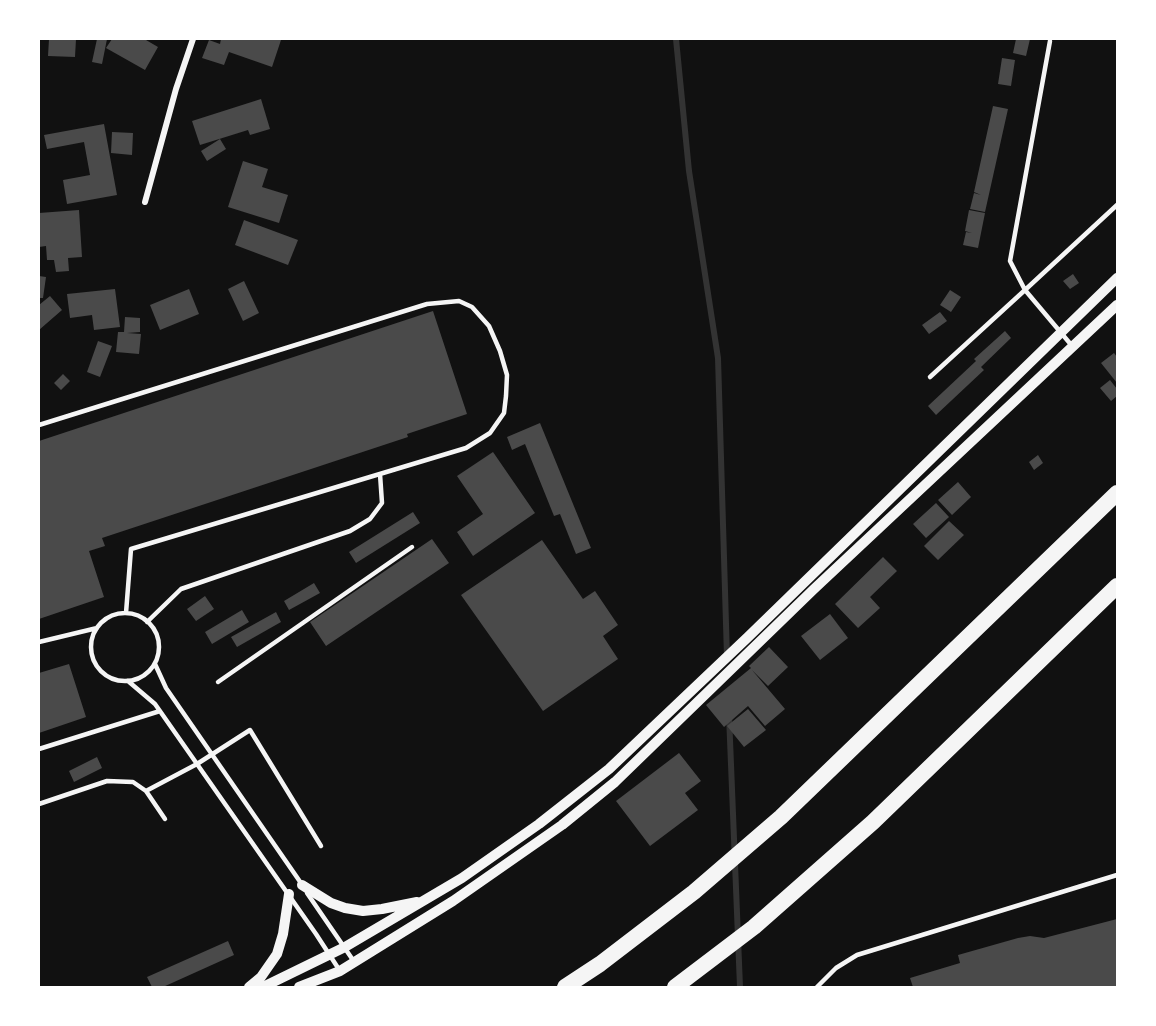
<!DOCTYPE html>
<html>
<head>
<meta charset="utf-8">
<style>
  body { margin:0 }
  #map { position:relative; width:1156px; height:1026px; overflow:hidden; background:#111; font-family:"Titillium Web",sans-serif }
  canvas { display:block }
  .frame { position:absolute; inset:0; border:40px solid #fff; pointer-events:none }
</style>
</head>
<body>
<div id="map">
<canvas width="1156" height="1026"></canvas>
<div class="frame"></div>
</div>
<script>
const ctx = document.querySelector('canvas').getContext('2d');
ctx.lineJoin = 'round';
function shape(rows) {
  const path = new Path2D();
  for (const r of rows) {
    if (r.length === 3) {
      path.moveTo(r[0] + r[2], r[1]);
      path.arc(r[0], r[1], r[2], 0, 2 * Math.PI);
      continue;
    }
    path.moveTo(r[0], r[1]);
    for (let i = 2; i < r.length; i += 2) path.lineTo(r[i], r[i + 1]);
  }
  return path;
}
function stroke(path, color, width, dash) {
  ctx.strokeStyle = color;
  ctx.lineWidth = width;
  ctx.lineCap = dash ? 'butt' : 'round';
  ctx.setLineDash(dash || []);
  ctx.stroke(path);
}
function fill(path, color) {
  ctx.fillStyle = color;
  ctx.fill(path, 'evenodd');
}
stroke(shape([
  [676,39,689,171,718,358,727,657],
  [729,715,740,987]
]), '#333', 6);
fill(shape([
  [49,39,76,39,75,57,48,56],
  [97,39,107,39,102,64,92,62],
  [112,39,147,39,146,40,158,47,145,70,106,48],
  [221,39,277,39,281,40,272,67,229,52,224,65,202,58,209,40,220,44],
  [1016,39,1030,39,1026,56,1013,53],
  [1002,58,1015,60,1011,86,998,84],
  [261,99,270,129,250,135,248,130,200,145,192,121],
  [993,106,1008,109,985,212,970,209,974,193,981,195,974,192],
  [104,124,117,195,67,204,63,180,90,175,84,142,47,149,44,135],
  [112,132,133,133,132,155,111,153],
  [220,139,226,149,207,161,201,151],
  [243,161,268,169,262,187,288,195,279,223,228,207],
  [79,210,82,257,68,258,69,271,56,272,54,260,47,260,46,246,39,247,39,213],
  [969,210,985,213,978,248,963,245,966,232,972,233,965,231],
  [244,220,298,240,288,265,235,245],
  [1073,274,1079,283,1070,289,1063,281],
  [39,276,46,277,43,298,39,298],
  [244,281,259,313,243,321,228,289],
  [115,289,120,327,94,330,92,315,70,318,67,294],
  [189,289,199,314,160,330,150,305],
  [950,290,961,297,951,312,940,305],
  [50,296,62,310,39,330,39,305],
  [433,311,467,414,407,434,408,437,102,538,105,546,89,551,104,597,39,619,39,441],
  [940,312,947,321,929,334,922,325],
  [125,317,140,318,140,332,127,333,141,334,139,354,116,352,118,332,124,332],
  [1005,331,1011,338,981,367,984,370,936,415,928,406,976,361,974,359],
  [98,341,112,346,100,377,87,372],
  [1114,353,1117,357,1117,383,1101,363],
  [63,374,70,381,61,390,54,383],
  [1110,380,1117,389,1117,396,1111,401,1100,388],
  [540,423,591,548,576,554,560,514,554,516,525,444,512,450,507,437],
  [493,452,535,513,473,556,457,532,483,514,457,476],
  [1038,455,1043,463,1034,470,1029,462],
  [958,482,971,497,952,515,938,500],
  [936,503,949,517,926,538,913,524],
  [413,512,420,523,356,563,349,552],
  [949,521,964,535,938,560,924,546],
  [432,539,449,563,326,646,310,622],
  [542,540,583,599,595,591,618,625,603,636,618,659,543,711,461,595],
  [883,557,897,571,870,597,880,608,858,628,835,604],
  [314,583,320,593,289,610,284,601],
  [205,596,214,609,196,621,187,609],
  [242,610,249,622,212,644,205,632],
  [276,612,281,622,237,647,231,637],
  [830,614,848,638,820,660,801,636],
  [769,647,788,667,768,686,752,670,785,709,765,726,748,706,724,727,706,705,751,668,749,666],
  [69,664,86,717,39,733,39,673],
  [748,709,766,730,744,747,727,726],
  [679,753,701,781,685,793,698,810,650,846,616,801],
  [97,757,102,768,74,782,69,771],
  [1117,919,1117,987,913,987,910,978,960,963,958,955,1018,938,1030,936,1044,938],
  [228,941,234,955,163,987,152,987,147,977]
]), '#4a4a4a');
stroke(shape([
  [1073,347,1025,290,1117,205],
  [930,377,1025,290,1010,261,1050,41],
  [39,425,427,304,459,301,472,307,489,326,500,351,507,375,506,396,504,413,490,433,466,448,131,549,126,613],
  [125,647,34],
  [147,622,181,589,350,531,370,519,382,503,380,474],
  [39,642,97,628],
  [155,664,166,688,303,886],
  [128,681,155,704,316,934,340,971],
  [218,682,412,547],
  [39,749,160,711],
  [39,804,107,781,133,782,146,791],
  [165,819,146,791,197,764,250,730,321,846],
  [307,893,355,963],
  [817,987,836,968,857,955,1117,875]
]), '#f5f5f5', 4.5);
stroke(shape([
  [145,202,176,89,193,39]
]), '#f5f5f5', 6);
stroke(shape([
  [302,885,331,903,345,908,363,911,382,909,417,902],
  [249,987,261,977,277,954,283,934,289,894],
  [263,987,345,947,462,878,539,824,609,769,748,637,1117,278],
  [299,987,340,971,453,901,562,825,615,782,814,589,1117,305]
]), '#f5f5f5', 10);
stroke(shape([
  [565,987,600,964,694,892,781,817,1117,493],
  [675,987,754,927,873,822,1117,586]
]), '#f5f5f5', 16);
</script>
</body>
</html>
